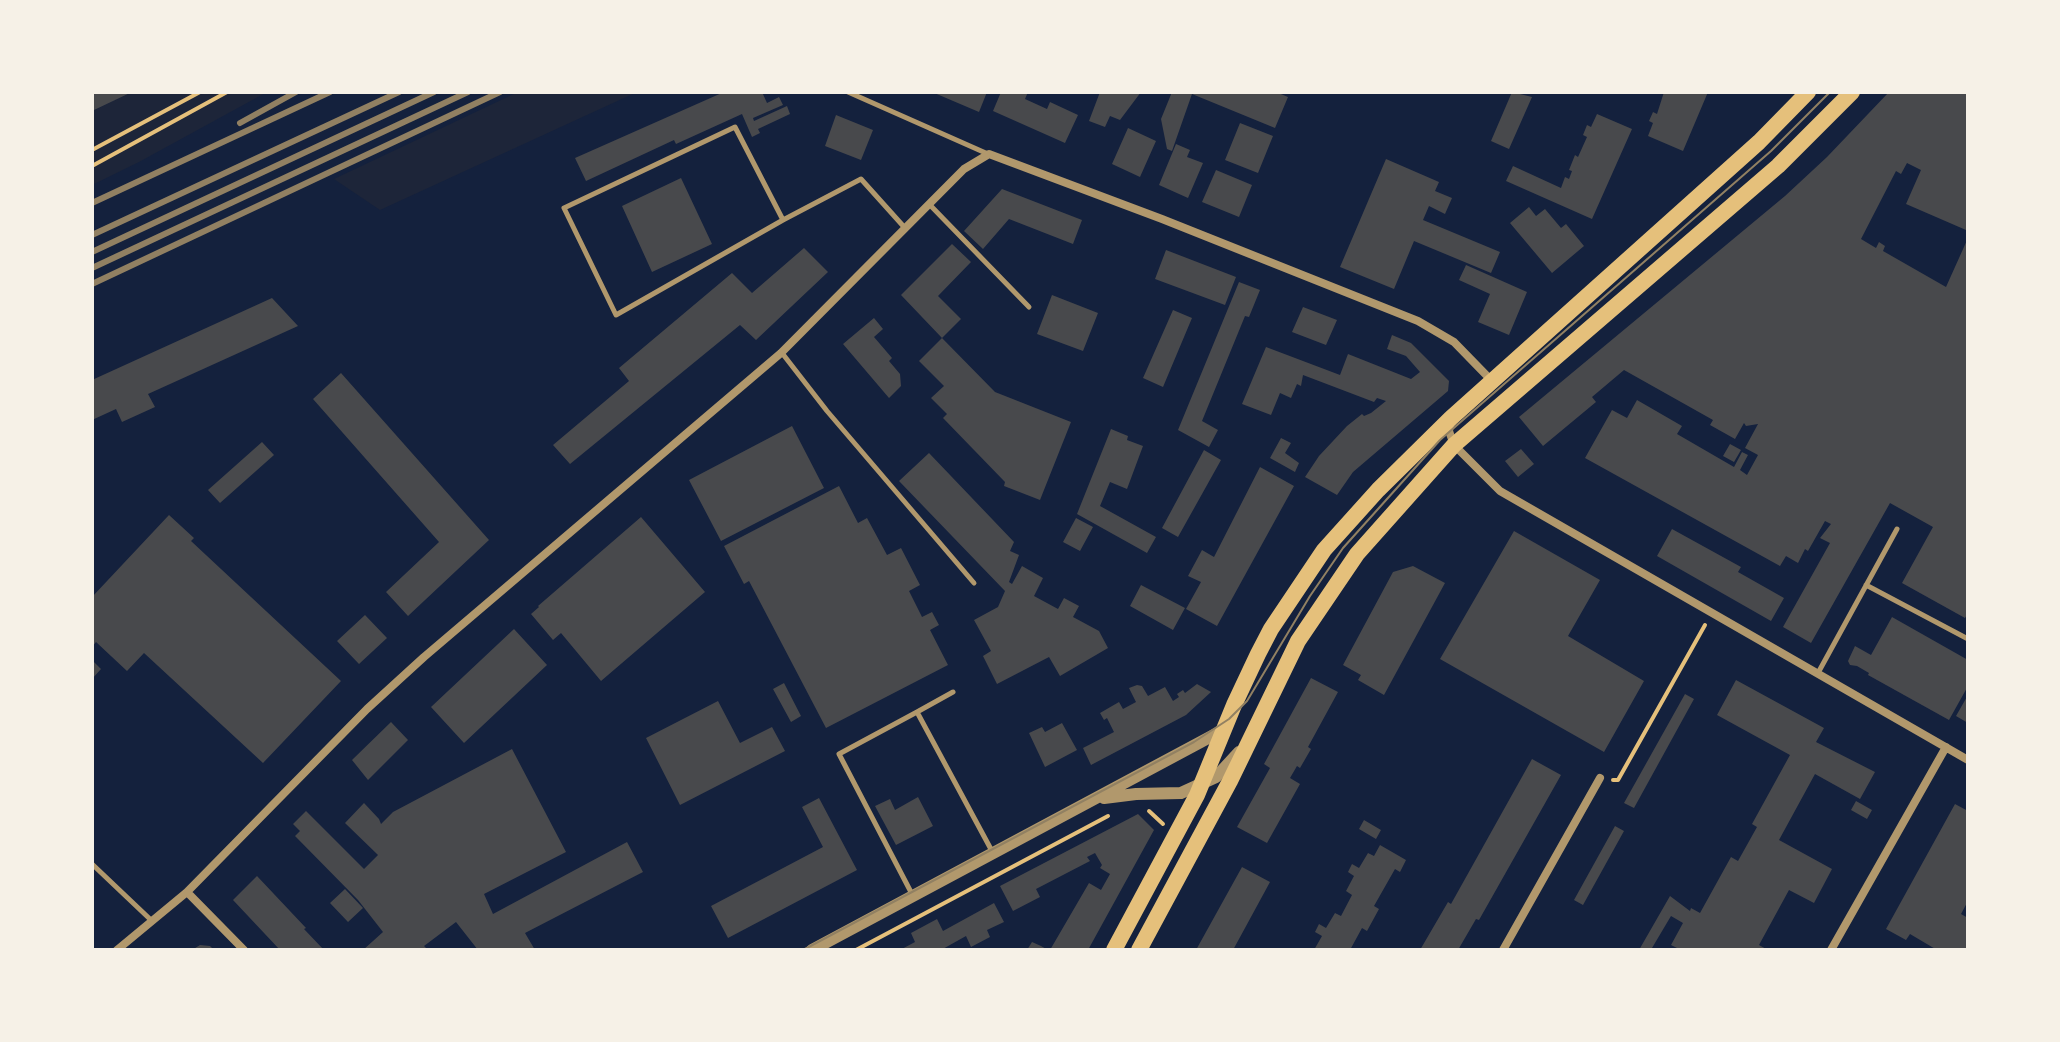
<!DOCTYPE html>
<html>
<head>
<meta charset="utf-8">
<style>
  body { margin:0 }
  #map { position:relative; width:2060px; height:1042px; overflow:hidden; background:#14213d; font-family:Roboto,sans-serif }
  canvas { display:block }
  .frame { position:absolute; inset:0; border:94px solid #f6f1e7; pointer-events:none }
</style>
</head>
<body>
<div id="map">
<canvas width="2060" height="1042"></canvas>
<div class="frame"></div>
</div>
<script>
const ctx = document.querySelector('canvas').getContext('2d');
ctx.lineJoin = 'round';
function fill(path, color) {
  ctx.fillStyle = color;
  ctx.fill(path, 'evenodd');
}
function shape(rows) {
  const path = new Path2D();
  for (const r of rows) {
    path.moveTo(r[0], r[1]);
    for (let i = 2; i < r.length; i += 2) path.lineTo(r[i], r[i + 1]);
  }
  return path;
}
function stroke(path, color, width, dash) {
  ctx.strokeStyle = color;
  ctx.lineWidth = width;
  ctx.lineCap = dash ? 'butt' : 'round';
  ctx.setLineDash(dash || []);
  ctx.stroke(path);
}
fill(shape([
  [132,92,267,92,139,162,92,185,92,111],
  [518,92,637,92,380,210,334,179]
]), '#1d2539');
fill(shape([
  [92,92,132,92,92,111],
  [724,92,762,92,767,103,779,97,783,105,753,118,754,121,787,106,790,114,758,129,760,133,752,137,742,114,676,144,674,140,586,181,575,158],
  [932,92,987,92,979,112],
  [1001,92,1028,92,1025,99,1047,109,1050,102,1078,115,1065,143,993,111],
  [1100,92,1141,92,1120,120,1110,116,1105,127,1089,121],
  [1172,92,1276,92,1288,97,1275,128,1192,94,1172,151,1167,149,1161,119],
  [1512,92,1532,97,1509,149,1491,141],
  [1664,92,1708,92,1683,151,1648,136,1653,123,1649,121,1653,112,1657,114],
  [1889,92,1968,92,1968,225,1966,230,1906,204,1921,170,1907,163,1901,174,1896,171,1861,239,1876,248,1879,242,1885,246,1883,251,1946,287,1968,238,1968,613,1965,618,1902,583,1933,527,1890,503,1811,643,1783,627,1830,543,1820,538,1831,524,1825,521,1808,551,1805,549,1798,563,1786,556,1780,566,1585,458,1612,410,1627,418,1637,400,1682,426,1677,434,1734,467,1742,452,1748,455,1740,470,1747,475,1758,455,1745,448,1758,424,1746,426,1744,423,1735,439,1710,425,1713,420,1624,370,1592,397,1596,402,1543,446,1519,417,1785,196,1827,157],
  [1597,114,1632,129,1592,219,1506,181,1513,166,1561,188,1565,177,1569,179,1572,171,1569,170,1575,155,1578,157,1587,137,1583,135,1587,125,1591,127],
  [836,115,873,130,861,160,825,146],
  [1240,123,1273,136,1258,173,1225,160],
  [1128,128,1156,141,1140,177,1112,164],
  [1176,144,1190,150,1187,157,1203,163,1188,198,1159,185],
  [1386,159,1439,182,1435,191,1452,198,1445,214,1429,206,1423,220,1500,252,1491,273,1414,241,1394,289,1340,267],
  [1216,170,1252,185,1239,217,1202,202],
  [681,178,712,244,652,272,622,206],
  [1002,189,1082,220,1073,244,1009,219,983,249,964,231],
  [1529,207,1536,216,1545,209,1561,228,1566,224,1584,246,1552,273,1510,223],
  [952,244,971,262,938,296,961,319,942,338,901,295],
  [804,248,828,272,756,340,740,325,570,464,553,445,629,381,619,368,732,273,752,293],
  [1166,250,1236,277,1225,305,1155,279],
  [1466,265,1527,292,1509,335,1478,322,1490,294,1459,280],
  [1239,282,1260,290,1249,317,1245,316,1202,421,1218,430,1209,447,1178,430],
  [1052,295,1098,313,1083,351,1037,334],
  [272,298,298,326,148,394,155,407,122,422,116,409,92,420,92,380],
  [1303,307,1337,320,1326,345,1292,332],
  [1173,310,1192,318,1163,387,1143,378],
  [874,318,883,329,874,337,892,358,889,361,900,374,901,386,889,398,843,344],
  [1392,335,1411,343,1449,381,1448,391,1353,472,1337,495,1305,477,1319,456,1347,426,1362,414,1364,416,1371,413,1386,401,1377,398,1374,402,1303,375,1301,386,1297,384,1291,398,1280,393,1271,415,1242,404,1266,347,1340,375,1348,354,1411,379,1420,372,1406,356,1387,349],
  [942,338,995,392,1071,422,1040,500,1004,486,1005,482,943,418,947,414,931,398,944,386,919,361],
  [341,373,489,540,408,616,386,592,439,542,313,399],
  [792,426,824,488,721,541,689,480],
  [1111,429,1128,436,1127,440,1143,446,1127,489,1110,482,1100,506,1156,537,1147,553,1077,514],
  [1281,438,1291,443,1285,453,1299,463,1295,472,1270,458],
  [262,442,274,455,220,503,208,490],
  [1730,444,1741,450,1734,462,1723,456],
  [1521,449,1534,464,1518,477,1505,461],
  [1204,450,1221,460,1178,537,1162,528],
  [929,453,1014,542,1010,551,1019,555,1009,582,1012,584,1022,566,1043,578,1034,596,1058,609,1064,598,1079,606,1073,617,1099,631,1108,648,1060,676,1049,657,997,684,983,656,991,651,974,620,998,607,1005,591,899,481],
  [1260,467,1294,486,1217,626,1186,609,1201,582,1188,576,1202,550,1214,557],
  [839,486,858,523,867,518,887,555,901,548,920,585,909,591,922,617,932,612,939,625,930,630,948,665,826,728,749,581,744,584,724,546],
  [169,515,194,538,191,541,341,681,263,763,144,653,127,671,96,642,92,647,92,597],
  [641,517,705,592,601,681,561,633,553,640,531,614,539,607,538,606],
  [1076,518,1093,527,1080,551,1063,542],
  [1672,529,1741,567,1738,572,1784,598,1771,621,1657,556],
  [1514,531,1600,580,1568,636,1644,681,1604,752,1440,659],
  [1413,566,1445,583,1384,695,1358,680,1361,675,1343,665,1393,572],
  [1141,585,1185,608,1173,630,1130,606],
  [365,615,387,638,359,664,337,641],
  [1892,617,1968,660,1968,686,1949,720,1868,675,1869,673,1857,666,1850,665,1848,661,1855,646,1871,655],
  [514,629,547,665,464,743,431,707],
  [92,660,101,669,92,679],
  [1311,678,1338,692,1308,747,1311,749,1300,768,1297,766,1290,778,1300,784,1267,843,1237,827,1270,768,1264,764],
  [1736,680,1824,728,1816,742,1875,772,1860,799,1815,774,1779,840,1832,869,1814,903,1789,890,1759,945,1768,950,1681,950,1671,945,1683,923,1671,916,1652,948,1657,950,1639,950,1670,896,1690,911,1691,908,1700,913,1731,857,1738,861,1757,827,1752,824,1790,755,1717,715],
  [784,683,801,716,791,722,773,689],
  [1197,684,1211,692,1186,715,1091,765,1083,748,1114,732,1107,718,1104,720,1100,713,1119,702,1123,709,1136,702,1129,688,1137,685,1142,686,1148,696,1165,687,1173,701,1179,697,1177,694,1183,690,1185,693],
  [1685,694,1694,699,1634,808,1624,803],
  [1968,695,1968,723,1956,716],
  [718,701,740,743,772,727,785,751,680,805,646,738],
  [391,722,408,740,368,780,352,760],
  [1062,723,1077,750,1045,767,1029,733,1042,727,1045,732],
  [512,749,566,852,484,894,493,914,627,842,643,872,525,933,535,950,478,950,456,922,424,946,428,950,363,950,383,932,358,900,295,836,300,831,293,824,306,811,364,869,378,855,345,823,364,803,379,819,381,824,393,812],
  [1532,759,1561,775,1479,920,1476,919,1458,950,1420,950,1448,902,1451,904],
  [918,797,933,826,896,845,875,806,890,799,895,810],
  [819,798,857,870,728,938,711,906,823,847,802,807],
  [1856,801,1872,810,1867,819,1851,810],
  [1955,804,1968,811,1968,901,1961,914,1968,918,1968,950,1937,950,1910,934,1906,940,1886,929],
  [1138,814,1154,830,1088,950,1050,950,1089,883,1101,890,1110,874,1100,868,1102,865,1095,853,1087,857,1090,861,1036,889,1040,897,1013,911,1000,886],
  [1364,820,1381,830,1376,839,1359,829],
  [1615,826,1624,831,1583,905,1574,900],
  [1380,845,1406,860,1400,872,1395,869,1374,906,1379,909,1367,931,1362,928,1350,950,1314,950,1322,936,1315,932,1319,924,1326,928,1335,913,1341,916,1352,895,1346,891,1354,876,1348,872,1352,864,1359,868,1368,853,1374,856],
  [1242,867,1270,882,1245,928,1233,950,1196,950],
  [257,876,306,928,304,929,324,950,280,950,233,900],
  [345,889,363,908,348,922,330,903],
  [994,903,1004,922,987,930,990,937,971,947,966,936,941,950,900,950,915,942,911,933,937,919,943,931],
  [1032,942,1041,946,1048,950,1027,950],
  [200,945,210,946,214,950,192,950]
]), '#48494c');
stroke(shape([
  [92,150,200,92],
  [92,166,227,92],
  [1613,780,1618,780,1705,625],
  [1149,811,1163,824],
  [856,950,1108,816]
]), '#e5c07b', 4);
stroke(shape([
  [848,92,988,154],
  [929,204,1029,307],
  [783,220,735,127,564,208,616,315,783,220,861,179,905,228],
  [782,353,827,411,974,583],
  [1866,585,1968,639],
  [1818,673,1897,529],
  [917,712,953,692],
  [92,864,152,921],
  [913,896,839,754,917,712,993,853]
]), '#b1986c', 5);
stroke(shape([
  [1450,423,1449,431,1454,445,1500,491,1968,760],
  [187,892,244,950],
  [117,950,187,892,367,709,424,657,781,353,964,169,989,154,1162,219,1418,321,1454,342,1492,381],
  [1503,950,1600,778],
  [1831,950,1946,747]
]), '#b1986c', 8);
stroke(shape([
  [1104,798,1136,794,1181,793,1216,777,1239,752],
  [812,950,1225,729]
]), '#b1986c', 12);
stroke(shape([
  [1114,950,1197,795,1234,705,1258,654,1271,629,1324,550,1378,490,1451,418,1759,142,1808,92],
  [1139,950,1230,781,1298,641,1357,554,1454,445,1778,166,1852,92]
]), '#e5c07b', 16);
stroke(shape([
  [803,950,1194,742,1229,719,1247,701,1310,596,1343,548,1440,440,1771,151,1830,92]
]), '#918062', 2);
stroke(shape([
  [240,123,296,92],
  [92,203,330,92],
  [92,235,399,92],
  [92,252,434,92],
  [92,268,468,92],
  [92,284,500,92]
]), '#918062', 6);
</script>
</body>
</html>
